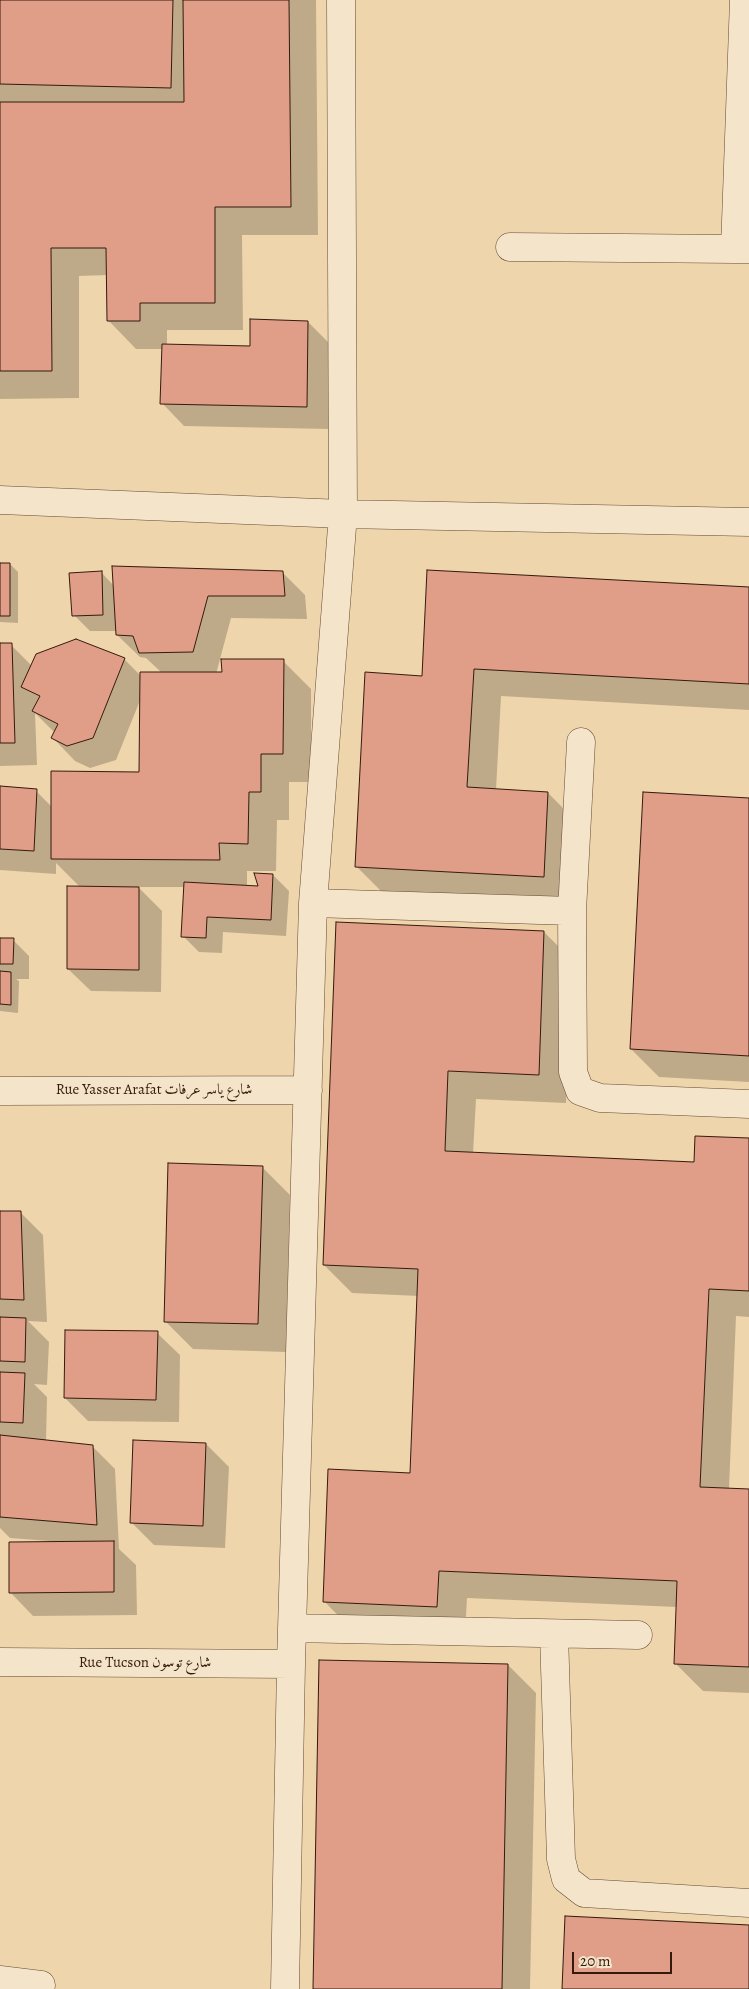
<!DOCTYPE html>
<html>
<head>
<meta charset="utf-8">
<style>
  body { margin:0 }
  #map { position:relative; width:749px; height:1989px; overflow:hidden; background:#eed5ac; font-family:Alegreya,serif }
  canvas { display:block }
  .scale { position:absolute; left:572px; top:1952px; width:100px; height:22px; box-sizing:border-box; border:2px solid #351a0c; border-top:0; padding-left:6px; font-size:15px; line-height:18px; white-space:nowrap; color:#351a0c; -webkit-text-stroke:4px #f4e4c9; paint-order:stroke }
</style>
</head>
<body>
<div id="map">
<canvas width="749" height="1989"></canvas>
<div class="scale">20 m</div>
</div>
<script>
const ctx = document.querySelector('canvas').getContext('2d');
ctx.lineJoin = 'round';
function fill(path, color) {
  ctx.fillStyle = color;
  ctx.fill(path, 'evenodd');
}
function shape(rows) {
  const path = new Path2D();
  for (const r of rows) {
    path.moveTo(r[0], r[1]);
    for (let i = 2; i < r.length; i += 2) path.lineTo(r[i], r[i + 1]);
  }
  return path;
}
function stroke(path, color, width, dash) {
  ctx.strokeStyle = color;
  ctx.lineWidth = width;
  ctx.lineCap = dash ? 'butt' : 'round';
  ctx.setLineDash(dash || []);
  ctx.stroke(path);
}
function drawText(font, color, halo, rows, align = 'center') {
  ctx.font = font + ' Alegreya,Amiri,serif';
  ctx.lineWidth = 5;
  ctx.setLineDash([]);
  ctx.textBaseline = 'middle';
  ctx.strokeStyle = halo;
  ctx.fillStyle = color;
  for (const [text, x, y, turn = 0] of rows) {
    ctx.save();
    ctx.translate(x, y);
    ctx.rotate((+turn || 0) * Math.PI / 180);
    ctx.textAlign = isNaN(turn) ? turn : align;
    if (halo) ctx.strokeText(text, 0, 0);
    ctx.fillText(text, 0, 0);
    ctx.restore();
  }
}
fill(shape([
  [0,0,316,0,318,235,242,235,243,330,167,330,167,345,251,347,308,322,331,345,329,429,184,426,162,403,163,349,136,349,108,320,108,275,79,276,79,398,0,399],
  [0,564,10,564,18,572,18,623,0,622],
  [101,572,114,586,282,572,305,595,307,619,231,618,216,674,283,661,311,689,311,782,289,782,289,820,277,820,276,871,247,871,247,887,260,888,273,875,289,891,286,936,223,932,222,953,199,952,183,936,185,887,138,887,162,911,161,992,91,991,68,969,80,887,56,863,56,874,0,870,0,787,36,791,52,807,141,773,141,698,116,760,90,768,75,761,53,738,55,733,35,713,37,765,0,766,0,645,11,645,32,666,124,659,141,676,162,673,146,658,140,657,117,635,117,631,90,631,74,615],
  [749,588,749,710,501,696,496,790,548,793,576,821,572,905,385,895,356,866,423,677],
  [749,799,749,1082,659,1077,631,1049],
  [337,923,544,932,572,960,566,1103,476,1099,473,1154,695,1163,749,1139,749,1317,736,1316,729,1489,749,1490,749,1693,703,1691,675,1663,677,1607,467,1598,465,1634,352,1630,324,1601,411,1474,419,1296,352,1293,324,1265],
  [0,939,13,940,29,956,29,979,16,979,19,981,18,1013,0,1011],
  [262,1167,290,1195,286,1352,193,1349,165,1321],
  [20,1212,43,1235,47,1322,28,1321,49,1342,47,1385,34,1384,47,1397,46,1441,92,1446,115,1469,119,1549,136,1565,137,1615,33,1616,11,1593,50,1541,10,1538,0,1528,0,1213],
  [157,1333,180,1355,179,1422,88,1421,65,1398],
  [206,1444,229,1467,225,1548,154,1545,132,1523],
  [508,1665,536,1693,530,1989,314,1989]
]), '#0003');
const building = shape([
  [0,0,173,0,171,88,0,84,0,0],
  [183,0,289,0,291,207,215,207,215,303,140,303,140,321,107,321,106,248,51,248,52,371,0,371,0,102,184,102,183,0],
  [250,319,308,321,307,407,160,404,162,344,250,346,250,319],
  [0,563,10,563,10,616,0,616,0,563],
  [112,566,283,571,285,596,208,596,193,652,139,653,133,636,116,635,112,566],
  [427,570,749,587,749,684,474,669,467,787,548,792,544,877,355,867,365,672,422,676,427,570],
  [102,571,103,615,72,616,69,573,102,571],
  [76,639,125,658,93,738,67,746,51,738,58,724,32,711,40,696,21,687,36,654,76,639],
  [0,643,12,643,15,743,0,743,0,643],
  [221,659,284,659,283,754,261,754,261,792,249,792,248,844,219,843,220,860,51,859,51,771,139,772,140,672,222,672,221,659],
  [0,786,37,789,34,851,0,849,0,786],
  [643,792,749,798,749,1056,630,1049,643,792],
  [254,873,273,874,271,920,207,917,206,938,181,937,184,882,258,886,254,873],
  [67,886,139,887,139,970,67,969,67,886],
  [336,922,544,931,539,1075,448,1071,445,1151,694,1162,695,1136,749,1138,749,1291,709,1289,700,1487,749,1489,749,1667,674,1664,677,1581,439,1571,437,1607,323,1602,328,1469,410,1473,418,1269,323,1265,336,922],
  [0,938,14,938,13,964,0,964,0,938],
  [0,971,11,972,11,1005,0,1004,0,971],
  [168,1163,263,1166,258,1324,164,1322,168,1163],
  [0,1211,21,1211,24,1300,0,1299,0,1211],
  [0,1317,26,1318,25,1362,0,1361,0,1317],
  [65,1330,158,1331,156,1400,64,1398,65,1330],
  [0,1372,25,1373,23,1423,0,1422,0,1372],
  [0,1435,93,1445,97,1525,0,1517,0,1435],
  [133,1440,206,1443,203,1526,130,1523,133,1440],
  [114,1541,114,1592,9,1593,9,1542,114,1541],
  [319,1660,508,1664,502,1989,313,1989,319,1660],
  [565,1916,749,1925,749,1989,562,1989,565,1916]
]);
fill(building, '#e09d87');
stroke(building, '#351a0c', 1);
const minor = shape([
  [744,0,735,249,749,249],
  [510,247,735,249],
  [0,500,343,514,749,522],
  [581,742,572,911,573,1072,580,1091,600,1098,749,1104],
  [313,903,572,911],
  [0,1091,308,1090],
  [292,1628,638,1635],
  [554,1634,561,1859,566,1879,584,1893,749,1903],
  [0,1662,291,1664],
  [0,1980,41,1985],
  [285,1989,291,1664,313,903,343,514,341,0]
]);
stroke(minor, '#634934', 29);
stroke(minor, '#f4e4c9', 28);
drawText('15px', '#351a0c', '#f4e4c9', [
  ["Rue Yasser Arafat شارع ياسر عرفات",154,1090],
  ["Rue Tucson شارع توسون",145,1663]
]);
</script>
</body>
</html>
